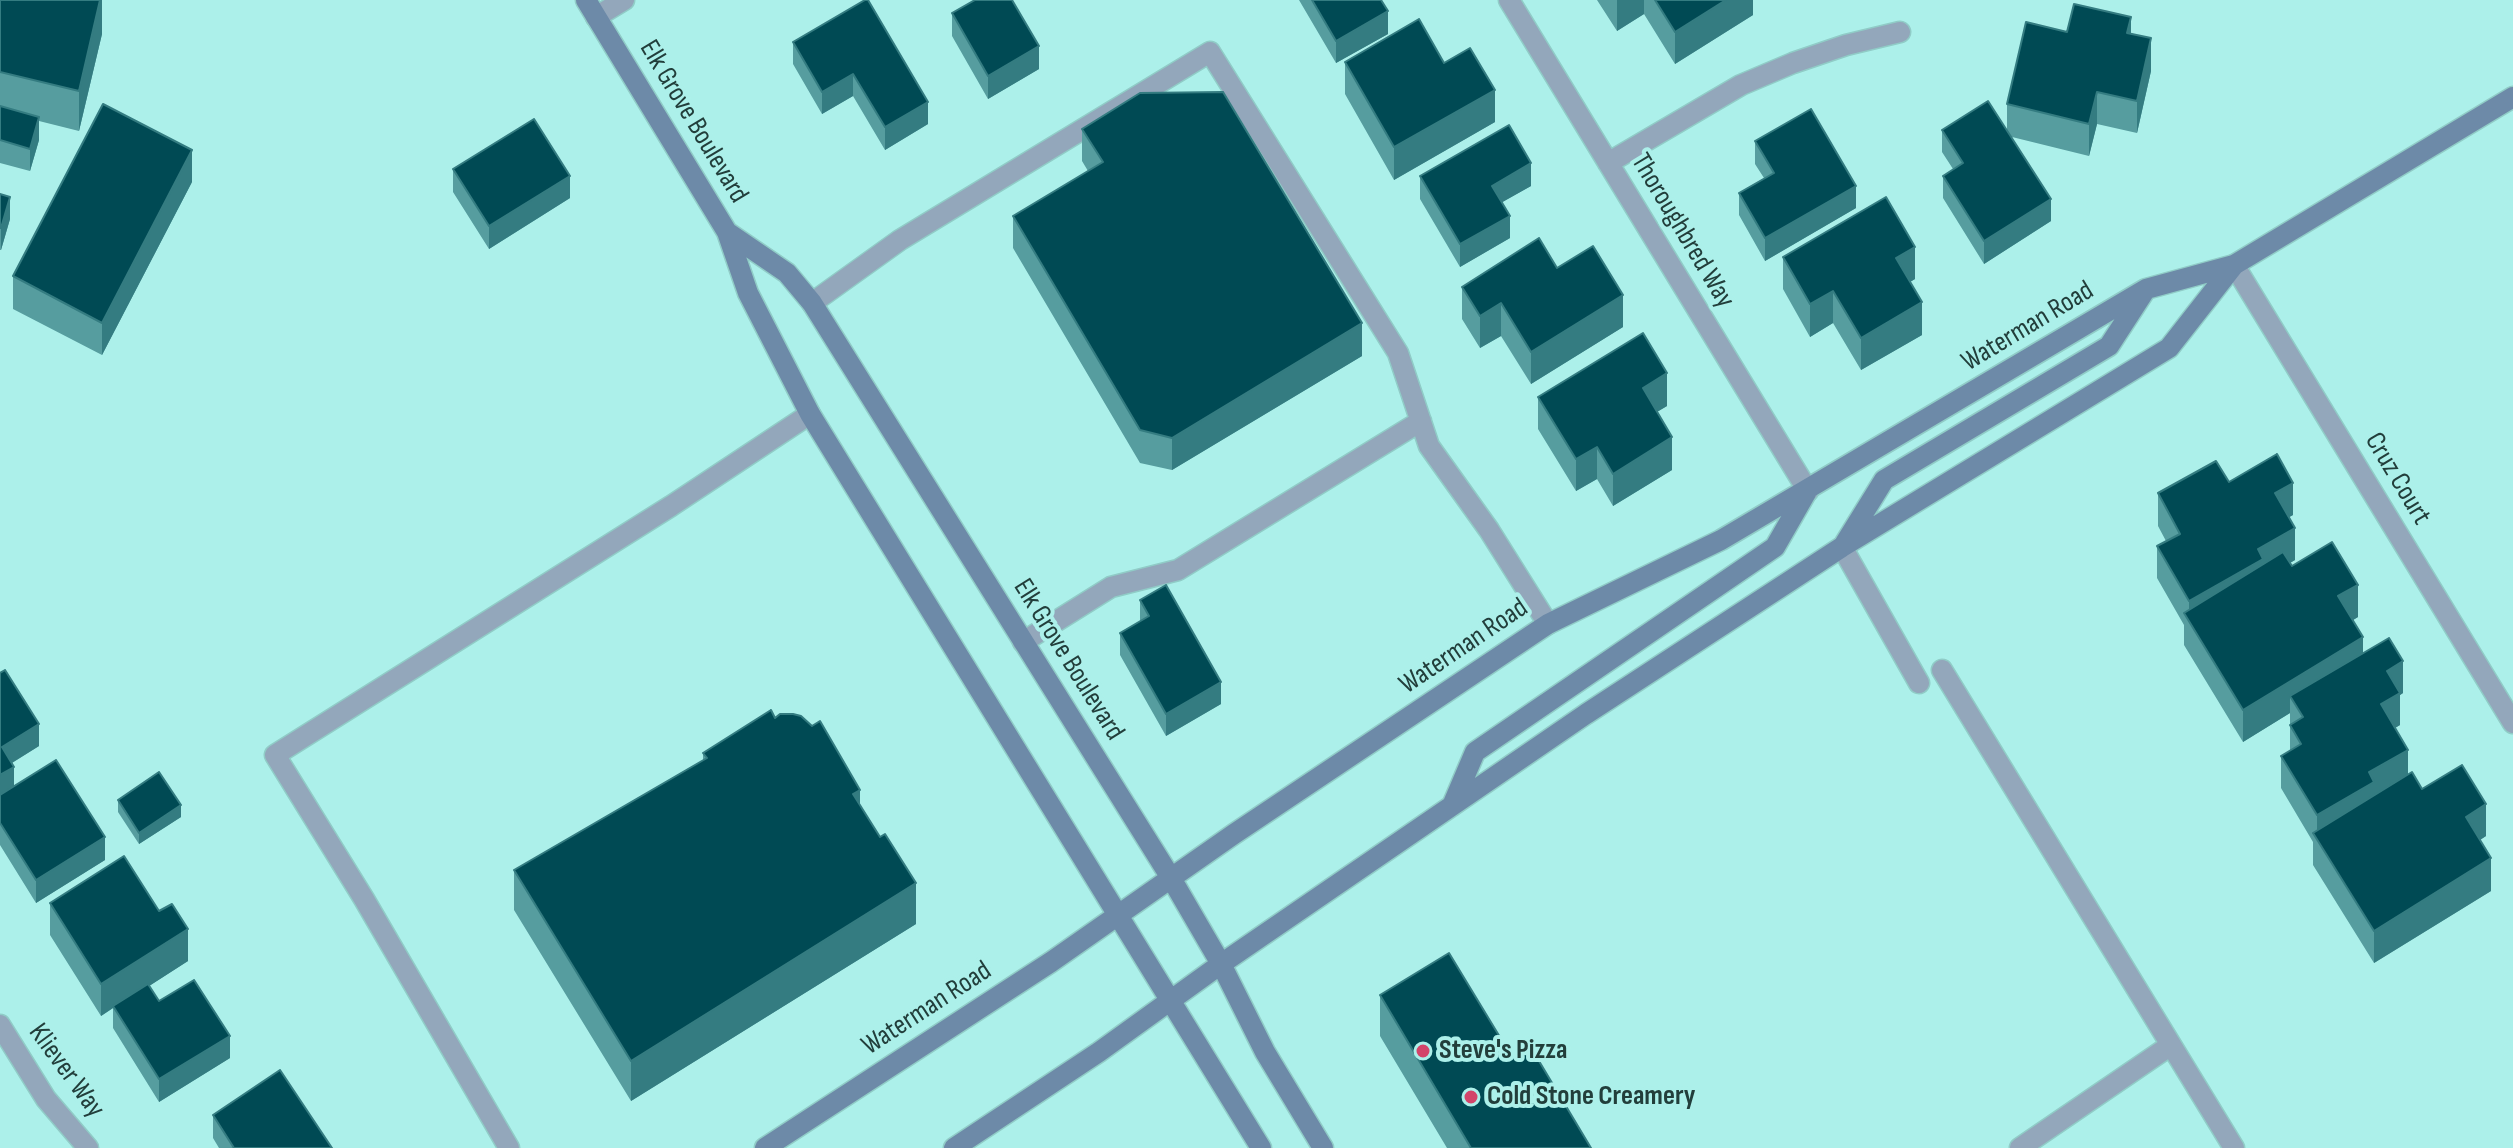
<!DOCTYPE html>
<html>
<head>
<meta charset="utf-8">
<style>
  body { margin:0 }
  canvas { display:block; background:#acf0ea }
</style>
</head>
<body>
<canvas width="2513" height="1148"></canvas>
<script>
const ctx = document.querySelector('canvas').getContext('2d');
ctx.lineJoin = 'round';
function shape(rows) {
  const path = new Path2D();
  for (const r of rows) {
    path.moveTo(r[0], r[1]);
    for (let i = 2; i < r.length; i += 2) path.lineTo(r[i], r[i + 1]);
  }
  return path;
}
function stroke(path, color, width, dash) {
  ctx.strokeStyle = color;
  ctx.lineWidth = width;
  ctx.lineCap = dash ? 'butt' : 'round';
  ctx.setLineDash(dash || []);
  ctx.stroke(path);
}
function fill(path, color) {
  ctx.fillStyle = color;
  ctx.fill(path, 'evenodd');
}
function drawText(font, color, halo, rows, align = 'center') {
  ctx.font = font + ' "Sofia Sans Condensed",sans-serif';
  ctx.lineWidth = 8;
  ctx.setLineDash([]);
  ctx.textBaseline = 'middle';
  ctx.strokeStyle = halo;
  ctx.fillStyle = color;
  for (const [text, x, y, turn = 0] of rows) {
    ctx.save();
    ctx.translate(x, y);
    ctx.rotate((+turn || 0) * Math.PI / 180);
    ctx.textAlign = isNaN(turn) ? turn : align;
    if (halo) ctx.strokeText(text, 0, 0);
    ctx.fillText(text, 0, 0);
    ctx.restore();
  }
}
const service = shape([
  [596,17,624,0],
  [812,303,900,240,1210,52,1398,353,1429,446,1489,530,1548,624],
  [1842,547,1919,683],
  [1023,642,1111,587,1178,570,1421,421],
  [1942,670,2234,1148],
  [509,1148,364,899,275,755,671,506,810,414],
  [2020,1148,2171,1045]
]);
const minor = shape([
  [1509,0,1808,491],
  [1608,163,1741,85,1793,63,1846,45,1900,32],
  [2234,265,2513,723],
  [0,1025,46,1099,88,1148]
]);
const secondary = shape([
  [586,0,727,232,748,293,810,414,1261,1148],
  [727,232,787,273,812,303,1171,878,1221,964,1265,1052,1323,1148],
  [1845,543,1884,480,2109,346,2144,292],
  [1452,806,1475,752,1775,547,1806,493],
  [765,1148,1051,962,1234,834,1548,624,1721,540,2146,289,2234,265,2513,97],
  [954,1148,1099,1052,1221,964,1586,714,1842,547,2169,348,2234,265]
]);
stroke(service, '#90ccc7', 23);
stroke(minor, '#90ccc7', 23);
stroke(secondary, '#90ccc7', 23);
stroke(service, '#93a7bb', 20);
stroke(minor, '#93a7bb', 20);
stroke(secondary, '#6d8aa8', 20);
fill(shape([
  [0,0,102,0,102,34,79,131,39,121,39,140,30,171,0,163],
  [865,0,928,124,885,150,853,96,822,114,793,64,793,42],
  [1299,0,1381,0,1388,34,1336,63],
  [1597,0,1753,0,1753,15,1675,64,1644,14,1617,31],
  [952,13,1039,69,988,99,952,36],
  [2067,32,2131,34,2151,71,2137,133,2097,124,2089,156,2012,137,2051,221,1984,264,1943,198,1943,176,1953,169,1942,152,1942,130,2007,130,2007,104],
  [1345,62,1444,63,1495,122,1394,180,1345,94],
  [1082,129,1362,356,1172,470,1140,463,1013,248,1013,216,1088,171,1082,161],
  [1755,141,1856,208,1765,261,1739,215,1739,193,1764,178,1755,164],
  [453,169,570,198,489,249,453,192],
  [1420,176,1531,186,1502,202,1510,238,1460,267,1420,199],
  [192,182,102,355,13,309,13,276],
  [0,194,10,219,1,250,0,250],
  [1783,257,1915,279,1910,282,1922,335,1861,370,1833,323,1810,337,1783,289],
  [1557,268,1623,327,1531,384,1501,336,1480,348,1462,319,1462,287],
  [1538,397,1667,406,1657,412,1672,470,1613,506,1597,479,1576,491,1538,429],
  [2229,482,2293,515,2289,517,2295,560,2290,563,2292,566,2358,617,2353,620,2363,653,2403,693,2400,695,2400,725,2395,728,2408,775,2422,789,2486,836,2480,840,2491,891,2374,963,2313,865,2313,842,2281,788,2281,756,2290,751,2290,713,2243,742,2184,645,2184,625,2157,578,2157,546,2166,541,2158,526,2158,493],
  [1140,600,1221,704,1166,736,1120,655,1120,633,1140,622],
  [0,673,39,746,12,763,14,786,105,860,36,903,0,845],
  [775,718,860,805,916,924,631,1101,514,910,514,870,703,760,703,753],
  [118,800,181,817,139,844,118,812],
  [50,903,188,961,149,986,159,1001,230,1058,159,1102,113,1028,113,1008,101,1016,50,935],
  [1380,995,1512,1057,1591,1148,1447,1148,1380,1036],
  [213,1115,332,1148,219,1148,213,1138]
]), '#569d9f');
fill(shape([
  [100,0,102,0,102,34,79,131,79,91],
  [1617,0,1644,0,1644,14,1617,31],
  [1726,0,1753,0,1753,15,1675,64,1675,32],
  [1388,11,1388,34,1336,63,1336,41],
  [2131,17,2131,49,2127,33],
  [2151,38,2151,71,2137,133,2137,101],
  [1039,46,1039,69,988,99,988,76],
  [853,74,853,96,822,114,822,92],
  [1495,90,1495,122,1394,180,1394,147],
  [2097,92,2097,124,2089,156,2089,124],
  [928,102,928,124,885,150,885,127],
  [39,117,39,140,30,171,30,149],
  [192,150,192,182,102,355,102,323],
  [1531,163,1531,186,1492,208,1492,186],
  [570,176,570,198,489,249,489,226],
  [1856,186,1856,208,1765,261,1765,238],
  [10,197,10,219,1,250,1,228],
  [2051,199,2051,221,1984,264,1984,241],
  [1510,216,1510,238,1460,267,1460,244],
  [1915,247,1915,279,1896,290,1896,258],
  [1833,291,1833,323,1810,337,1810,304],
  [1623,295,1623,327,1531,384,1531,352],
  [1922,302,1922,335,1861,370,1861,338],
  [1501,303,1501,336,1480,348,1480,316],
  [1362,323,1362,356,1172,470,1172,438],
  [1667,373,1667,406,1643,420,1643,388],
  [1672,437,1672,470,1613,506,1613,474],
  [1597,447,1597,479,1576,491,1576,459],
  [2293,483,2293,515,2275,525,2275,493],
  [2295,528,2295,560,2189,620,2189,601,2258,549],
  [2358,585,2358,617,2338,629,2338,596],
  [2363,637,2363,669,2290,696,2290,713,2243,742,2243,710],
  [2403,661,2403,693,2400,695,2400,725,2381,736,2381,704,2387,671],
  [1221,682,1221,704,1166,736,1166,714],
  [39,724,39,746,2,769,2,747],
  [2408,750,2408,782,2317,839,2317,815,2369,772],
  [14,767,14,789,0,798,0,775],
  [860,790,860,830,853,794],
  [2486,804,2486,836,2466,849,2466,817],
  [181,805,181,817,139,844,139,833],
  [105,837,105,860,36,903,36,880],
  [2491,858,2491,891,2374,963,2374,931],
  [916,883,916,924,631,1101,631,1061],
  [188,929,188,961,115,1008,113,1006,113,1008,101,1016,101,984],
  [230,1036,230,1058,159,1102,159,1079]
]), '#347c81');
const building = shape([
  [0,0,100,0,79,91,0,72,0,0],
  [865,0,868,0,928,102,885,127,853,74,822,92,793,42,865,0],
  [975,0,1012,0,1039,46,988,76,952,13,975,0],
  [1312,0,1381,0,1388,11,1336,41,1312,0],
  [1655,0,1726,0,1675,32,1655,0],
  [2074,4,2131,17,2127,33,2151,38,2137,101,2097,92,2089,124,2007,104,2026,22,2067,32,2074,4],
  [1419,19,1444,63,1470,48,1495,90,1394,147,1345,62,1419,19],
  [1223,92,1362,323,1172,438,1140,430,1013,216,1103,162,1082,129,1140,93,1223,92],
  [1988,101,2051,199,1984,241,1943,176,1963,163,1942,130,1988,101],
  [103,104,192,150,102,323,13,276,103,104],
  [0,106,39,117,30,149,0,140,0,106],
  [1811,109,1856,186,1765,238,1739,193,1774,173,1755,141,1811,109],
  [534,119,570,176,489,226,453,169,534,119],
  [1509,125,1531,163,1492,186,1510,216,1460,244,1420,176,1509,125],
  [0,194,10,197,1,228,0,228,0,194],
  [1886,197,1915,247,1896,258,1922,302,1861,338,1833,291,1810,304,1783,257,1886,197],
  [1539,238,1557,268,1593,246,1623,295,1531,352,1501,303,1480,316,1462,287,1539,238],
  [1643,333,1667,373,1643,388,1672,437,1613,474,1597,447,1576,459,1538,397,1643,333],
  [2277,454,2293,483,2275,493,2295,528,2258,549,2263,559,2189,601,2157,546,2180,534,2158,493,2216,461,2229,482,2277,454],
  [2332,542,2358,585,2338,596,2363,637,2243,710,2184,613,2283,552,2292,566,2332,542],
  [1166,585,1221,682,1166,714,1120,633,1149,616,1140,600,1166,585],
  [2389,638,2403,661,2387,671,2400,693,2381,704,2408,750,2369,772,2374,782,2317,815,2281,756,2301,744,2290,725,2303,717,2290,696,2389,638],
  [5,670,39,724,2,747,14,767,0,775,0,673,5,670],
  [771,710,775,718,780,714,793,714,801,716,812,726,820,721,860,790,853,794,880,837,885,834,916,883,631,1061,514,870,707,758,703,753,771,710],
  [56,760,105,837,36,880,0,823,0,795,56,760],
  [2462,765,2486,804,2466,817,2491,858,2374,931,2313,833,2412,772,2422,789,2462,765],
  [159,772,181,805,139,833,118,800,159,772],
  [124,856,159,911,172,904,188,929,101,984,50,903,124,856],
  [1449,953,1512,1057,1530,1046,1591,1148,1471,1148,1380,995,1449,953],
  [194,980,230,1036,159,1079,113,1006,148,984,159,1001,194,980],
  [280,1070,332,1148,234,1148,213,1115,280,1070]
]);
fill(building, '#004a54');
stroke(building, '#347c81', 2);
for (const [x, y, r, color] of [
  [1423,1051,8,"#d3446a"],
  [1471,1097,8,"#d3446a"]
]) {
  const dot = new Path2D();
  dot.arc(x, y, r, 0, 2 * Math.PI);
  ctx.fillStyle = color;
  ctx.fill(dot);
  stroke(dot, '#acf0ea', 3);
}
drawText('28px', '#223e3b', '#acf0ea', [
  ["Elk Grove Boulevard",693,122,59],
  ["Thoroughbred Way",1682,231,59],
  ["Waterman Road",2028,327,-31],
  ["Cruz Court",2397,479,59],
  ["Waterman Road",1464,647,-34],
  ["Elk Grove Boulevard",1068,660,58],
  ["Waterman Road",927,1009,-33],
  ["Kliever Way",66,1071,54]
]);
drawText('bold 28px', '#223e3b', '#acf0ea', [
  ["Steve's Pizza",1439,1051],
  ["Cold Stone Creamery",1487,1097]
], 'left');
</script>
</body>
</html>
